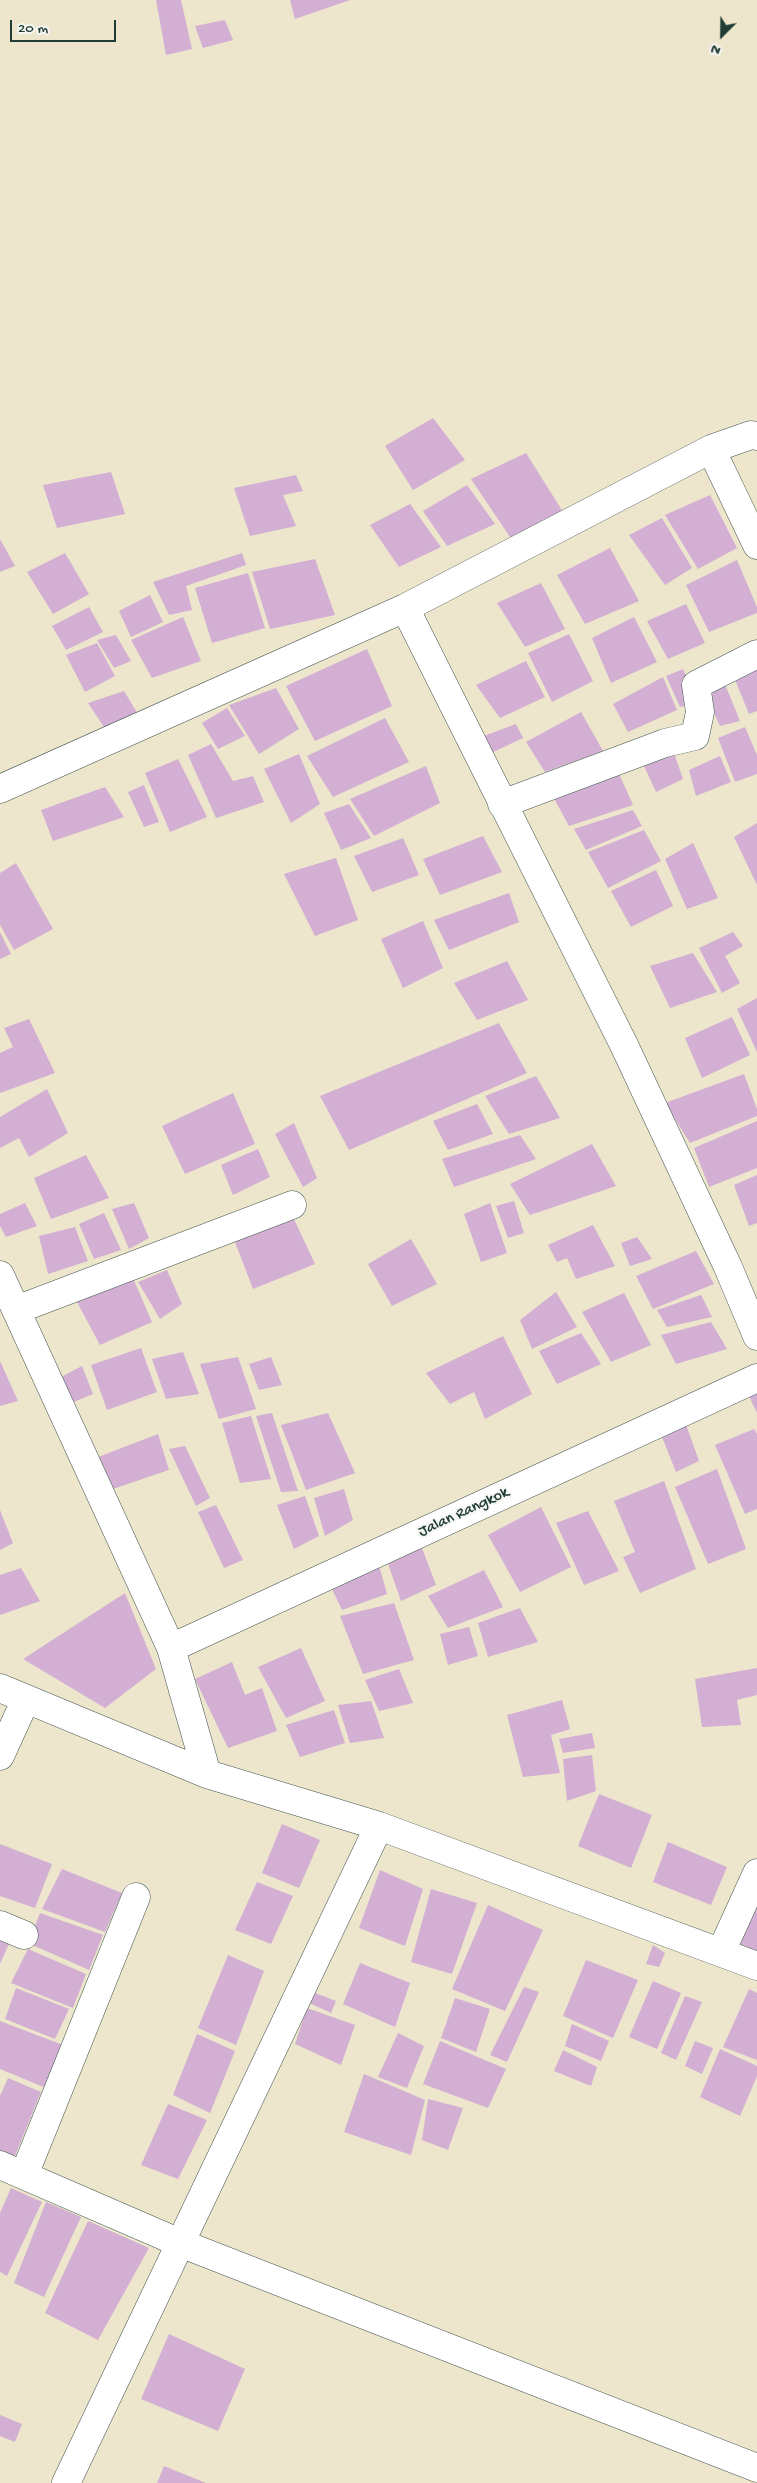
<!DOCTYPE html>
<html>
<head>
<meta charset="utf-8">
<style>
  body { margin:0 }
  #map { position:relative; width:757px; height:2483px; overflow:hidden; background:#ede6cd; font-family:"Gochi Hand",sans-serif }
  canvas { display:block }
  .north { position:absolute; left:697px; top:10px; width:50px; height:50px; -webkit-text-stroke:4px #f6f6f2; paint-order:stroke; rotate:203deg; font-size:14px; font-weight:700; line-height:20px; text-align:center; color:#1f3d34 }
  .north::after { content:''; display:block; margin:auto; width:18px; height:22px; background:#1f3d34; clip-path:polygon(50% 0,100% 100%,50% 72%,0 100%) }
  .scale { position:absolute; left:10px; top:20px; width:106px; height:22px; box-sizing:border-box; border:2px solid #1f3d34; border-top:0; padding-left:6px; font-size:15px; line-height:18px; white-space:nowrap; color:#1f3d34; -webkit-text-stroke:4px #f6f6f2; paint-order:stroke }
</style>
</head>
<body>
<div id="map">
<canvas width="757" height="2483"></canvas>
<div class="north">N</div>
<div class="scale">20 m</div>
</div>
<script>
const ctx = document.querySelector('canvas').getContext('2d');
ctx.lineJoin = 'round';
function fill(path, color) {
  ctx.fillStyle = color;
  ctx.fill(path, 'evenodd');
}
function shape(rows) {
  const path = new Path2D();
  for (const r of rows) {
    path.moveTo(r[0], r[1]);
    for (let i = 2; i < r.length; i += 2) path.lineTo(r[i], r[i + 1]);
  }
  return path;
}
function stroke(path, color, width, dash) {
  ctx.strokeStyle = color;
  ctx.lineWidth = width;
  ctx.lineCap = dash ? 'butt' : 'round';
  ctx.setLineDash(dash || []);
  ctx.stroke(path);
}
function drawText(font, color, halo, rows, align = 'center') {
  ctx.font = font + ' "Gochi Hand",sans-serif';
  ctx.lineWidth = 4;
  ctx.setLineDash([]);
  ctx.textBaseline = 'middle';
  ctx.strokeStyle = halo;
  ctx.fillStyle = color;
  for (const [text, x, y, turn = 0] of rows) {
    ctx.save();
    ctx.translate(x, y);
    ctx.rotate((+turn || 0) * Math.PI / 180);
    ctx.textAlign = isNaN(turn) ? turn : align;
    if (halo) ctx.strokeText(text, 0, 0);
    ctx.fillText(text, 0, 0);
    ctx.restore();
  }
}
fill(shape([
  [156,0,181,0,192,49,166,55],
  [290,0,350,0,295,19],
  [225,20,233,40,203,48,195,26],
  [433,418,465,460,413,490,385,446],
  [526,453,563,512,514,543,471,479],
  [111,472,125,514,57,528,43,485],
  [296,475,303,491,283,495,296,526,250,536,234,488],
  [467,485,495,524,447,546,423,511],
  [710,495,737,548,698,569,665,515],
  [410,504,441,547,399,567,370,525],
  [662,518,692,568,665,585,629,535],
  [0,539,15,566,0,572],
  [610,548,639,601,585,624,557,575],
  [65,553,89,594,53,614,27,572],
  [242,553,246,565,186,586,192,610,169,615,153,582],
  [315,559,335,615,270,629,252,572],
  [737,560,757,607,757,613,709,632,686,585],
  [248,573,265,628,212,643,195,588],
  [541,583,565,629,525,647,497,603],
  [150,595,163,622,131,637,119,611],
  [686,604,705,643,668,659,647,621],
  [89,607,103,632,66,650,52,626],
  [183,617,201,661,152,678,131,640],
  [634,617,657,662,611,683,592,638],
  [569,634,593,681,552,702,528,653],
  [116,635,131,661,114,668,97,640],
  [97,643,115,676,85,692,66,655],
  [367,649,392,706,315,741,286,686],
  [526,661,545,697,500,718,476,685],
  [757,666,757,711,749,714,733,675],
  [683,669,697,702,680,707,666,676],
  [663,677,677,710,628,732,613,704],
  [722,677,740,721,720,726,701,685],
  [276,688,299,729,259,754,229,705],
  [124,691,138,714,106,730,88,703],
  [227,708,245,736,218,749,202,723],
  [581,712,603,751,545,772,526,742],
  [385,718,409,762,333,797,307,756],
  [516,724,523,738,491,753,481,737],
  [745,727,757,755,757,774,735,782,718,738],
  [211,744,233,781,253,776,264,802,216,818,188,755],
  [674,753,683,779,656,792,644,766],
  [299,754,320,804,291,823,264,769],
  [720,756,731,782,696,796,689,770],
  [178,759,207,817,170,832,145,773],
  [426,766,440,803,374,836,350,799],
  [616,767,633,805,569,826,551,793],
  [144,785,159,822,144,827,128,792],
  [105,787,124,817,53,841,41,810],
  [349,804,371,838,341,850,324,813],
  [633,810,642,826,586,850,574,829],
  [757,823,757,885,734,837],
  [644,830,661,861,608,888,588,852],
  [483,836,502,872,440,895,423,859],
  [403,838,419,875,372,892,354,856],
  [693,843,718,898,687,909,665,859],
  [336,858,358,920,315,936,284,874],
  [16,863,53,929,14,950,0,925,0,873],
  [656,870,673,906,631,927,611,891],
  [509,893,519,922,449,950,434,920],
  [423,921,443,968,403,988,381,939],
  [0,932,11,954,0,959],
  [733,932,743,946,725,956,740,983,722,993,699,948],
  [693,953,717,992,670,1008,650,966],
  [507,961,528,1000,477,1020,454,983],
  [757,998,757,1052,737,1009],
  [732,1017,750,1055,702,1078,685,1038],
  [29,1019,55,1073,0,1093,0,1053,13,1047,4,1028],
  [499,1023,527,1073,349,1150,320,1096],
  [744,1074,757,1109,757,1116,690,1143,665,1103],
  [536,1076,560,1118,509,1134,485,1096],
  [47,1089,68,1133,29,1157,19,1138,0,1148,0,1117],
  [233,1093,255,1144,185,1174,162,1126],
  [477,1104,493,1134,448,1150,433,1121],
  [757,1121,757,1168,709,1187,694,1148],
  [294,1123,317,1178,303,1187,275,1134],
  [520,1135,536,1159,454,1187,442,1159],
  [592,1144,616,1186,530,1215,510,1184],
  [258,1149,270,1177,233,1195,221,1165],
  [86,1155,109,1198,51,1219,34,1178],
  [757,1175,757,1223,749,1226,734,1185],
  [514,1201,524,1233,508,1238,496,1206],
  [25,1203,37,1226,6,1237,0,1226,0,1214],
  [134,1203,149,1238,129,1249,112,1209],
  [490,1203,507,1253,481,1262,464,1214],
  [104,1213,121,1250,94,1259,79,1224],
  [293,1217,315,1264,253,1289,235,1242],
  [593,1225,615,1266,576,1279,567,1258,557,1262,548,1245],
  [75,1227,88,1261,48,1274,39,1236],
  [637,1237,652,1259,630,1266,621,1243],
  [411,1239,437,1284,392,1306,368,1264],
  [696,1251,714,1284,653,1309,636,1276],
  [167,1270,182,1304,160,1319,138,1282],
  [133,1278,152,1322,100,1345,77,1302],
  [556,1292,577,1327,532,1349,520,1320],
  [624,1293,651,1345,611,1362,582,1312],
  [701,1295,712,1317,667,1327,657,1310],
  [711,1322,727,1349,676,1364,661,1335],
  [581,1333,601,1364,557,1384,539,1351],
  [503,1336,532,1394,485,1419,474,1392,450,1404,426,1373],
  [141,1348,157,1392,107,1410,91,1365],
  [183,1352,199,1394,166,1399,152,1359],
  [238,1357,256,1409,219,1419,200,1364],
  [271,1357,282,1385,259,1390,249,1364],
  [0,1361,18,1401,0,1406],
  [82,1366,93,1394,69,1404,59,1378],
  [757,1388,757,1413,747,1392],
  [272,1413,298,1491,281,1492,256,1416],
  [328,1413,355,1473,306,1490,281,1425],
  [251,1416,271,1479,240,1483,222,1423],
  [684,1419,699,1461,676,1472,660,1432],
  [754,1429,757,1434,757,1509,745,1514,715,1445],
  [158,1434,169,1470,107,1491,93,1459],
  [185,1446,210,1498,196,1506,169,1449],
  [717,1469,746,1549,708,1564,675,1487],
  [664,1481,696,1569,640,1593,623,1557,635,1552,614,1501],
  [344,1489,353,1520,325,1536,314,1498],
  [305,1496,319,1536,294,1549,277,1505],
  [216,1505,243,1560,224,1568,198,1512],
  [541,1507,571,1567,520,1592,488,1535],
  [0,1510,13,1543,0,1550],
  [588,1511,619,1571,584,1585,556,1523],
  [419,1540,436,1585,401,1601,387,1561],
  [378,1562,387,1594,342,1610,329,1583],
  [21,1568,40,1601,0,1615,0,1575],
  [484,1570,503,1607,448,1628,428,1596],
  [125,1593,156,1669,105,1708,23,1659],
  [394,1603,414,1660,363,1674,340,1616],
  [520,1608,538,1642,488,1657,478,1623],
  [469,1627,478,1656,448,1665,440,1634],
  [301,1648,325,1701,286,1718,258,1667],
  [232,1662,245,1695,262,1688,277,1731,228,1748,195,1679],
  [757,1668,757,1695,737,1700,741,1725,702,1727,695,1679],
  [399,1669,413,1703,379,1711,365,1680],
  [562,1700,570,1729,551,1735,560,1773,523,1777,507,1715],
  [371,1701,384,1738,350,1743,338,1705],
  [334,1710,345,1743,300,1757,286,1725],
  [592,1733,595,1748,563,1753,559,1739],
  [592,1755,596,1791,567,1801,563,1759],
  [599,1794,652,1815,631,1868,578,1846],
  [282,1824,320,1840,299,1888,262,1873],
  [668,1842,727,1867,711,1905,653,1882],
  [0,1844,52,1864,35,1908,0,1896],
  [62,1869,122,1893,105,1932,42,1909],
  [380,1870,423,1889,405,1946,359,1928],
  [257,1882,293,1896,271,1944,235,1930],
  [431,1889,477,1903,452,1974,411,1962],
  [757,1903,757,1957,734,1947],
  [488,1905,543,1930,505,2011,452,1989],
  [40,1913,103,1935,89,1970,28,1943],
  [0,1919,17,1926,0,1964],
  [653,1945,665,1953,659,1967,646,1964],
  [28,1949,86,1974,73,2008,11,1983],
  [228,1955,264,1971,236,2045,198,2028],
  [586,1960,638,1980,613,2038,563,2016],
  [360,1963,410,1983,395,2027,343,2004],
  [653,1981,681,1993,657,2049,629,2037],
  [524,1987,539,1992,507,2062,490,2055],
  [16,1988,69,2009,55,2039,5,2019],
  [749,1989,757,1993,757,2060,723,2047],
  [310,1991,336,2001,331,2013,307,2002],
  [685,1996,702,2002,676,2060,661,2053],
  [455,1998,490,2009,476,2052,441,2038],
  [307,2008,355,2025,341,2065,295,2044],
  [0,2021,63,2045,46,2088,0,2069],
  [572,2024,609,2041,601,2061,565,2046],
  [398,2033,424,2046,407,2088,378,2077],
  [197,2034,235,2051,210,2113,173,2095],
  [440,2041,506,2069,488,2108,423,2084],
  [695,2041,713,2048,702,2074,685,2066],
  [720,2049,757,2066,757,2076,740,2116,700,2097],
  [563,2050,597,2067,591,2086,554,2071],
  [364,2074,425,2100,411,2155,344,2132],
  [8,2078,41,2092,14,2158,0,2152,0,2096],
  [428,2099,463,2108,448,2150,422,2140],
  [168,2104,207,2120,178,2179,141,2165],
  [11,2188,42,2202,7,2276,0,2272,0,2213],
  [46,2202,81,2217,44,2297,14,2283],
  [88,2221,149,2248,98,2340,45,2313],
  [169,2334,245,2369,218,2431,141,2399],
  [0,2415,22,2424,15,2442,0,2436],
  [164,2466,206,2483,157,2483]
]), '#d2afd3');
const street = shape([
  [711,449,757,545],
  [405,608,624,1045,728,1267,757,1336],
  [0,789,405,608,711,449,751,435,757,436],
  [502,804,665,743,695,736,700,712,696,685,757,654],
  [0,1275,171,1648,207,1774,379,1826,757,1966],
  [16,1310,292,1205],
  [171,1648,757,1378],
  [0,1688,207,1774],
  [0,1756,26,1699],
  [0,1925,24,1935],
  [721,1952,757,1873],
  [0,2165,180,2243,757,2468],
  [24,2175,136,1897],
  [66,2483,379,1826]
]);
stroke(street, '#3e564b', 29);
stroke(street, '#fff', 28);
drawText('16px', '#1f3d34', '#f6f6f2', [
  ["Jalan Rangkok",464,1513,-25]
]);
</script>
</body>
</html>
